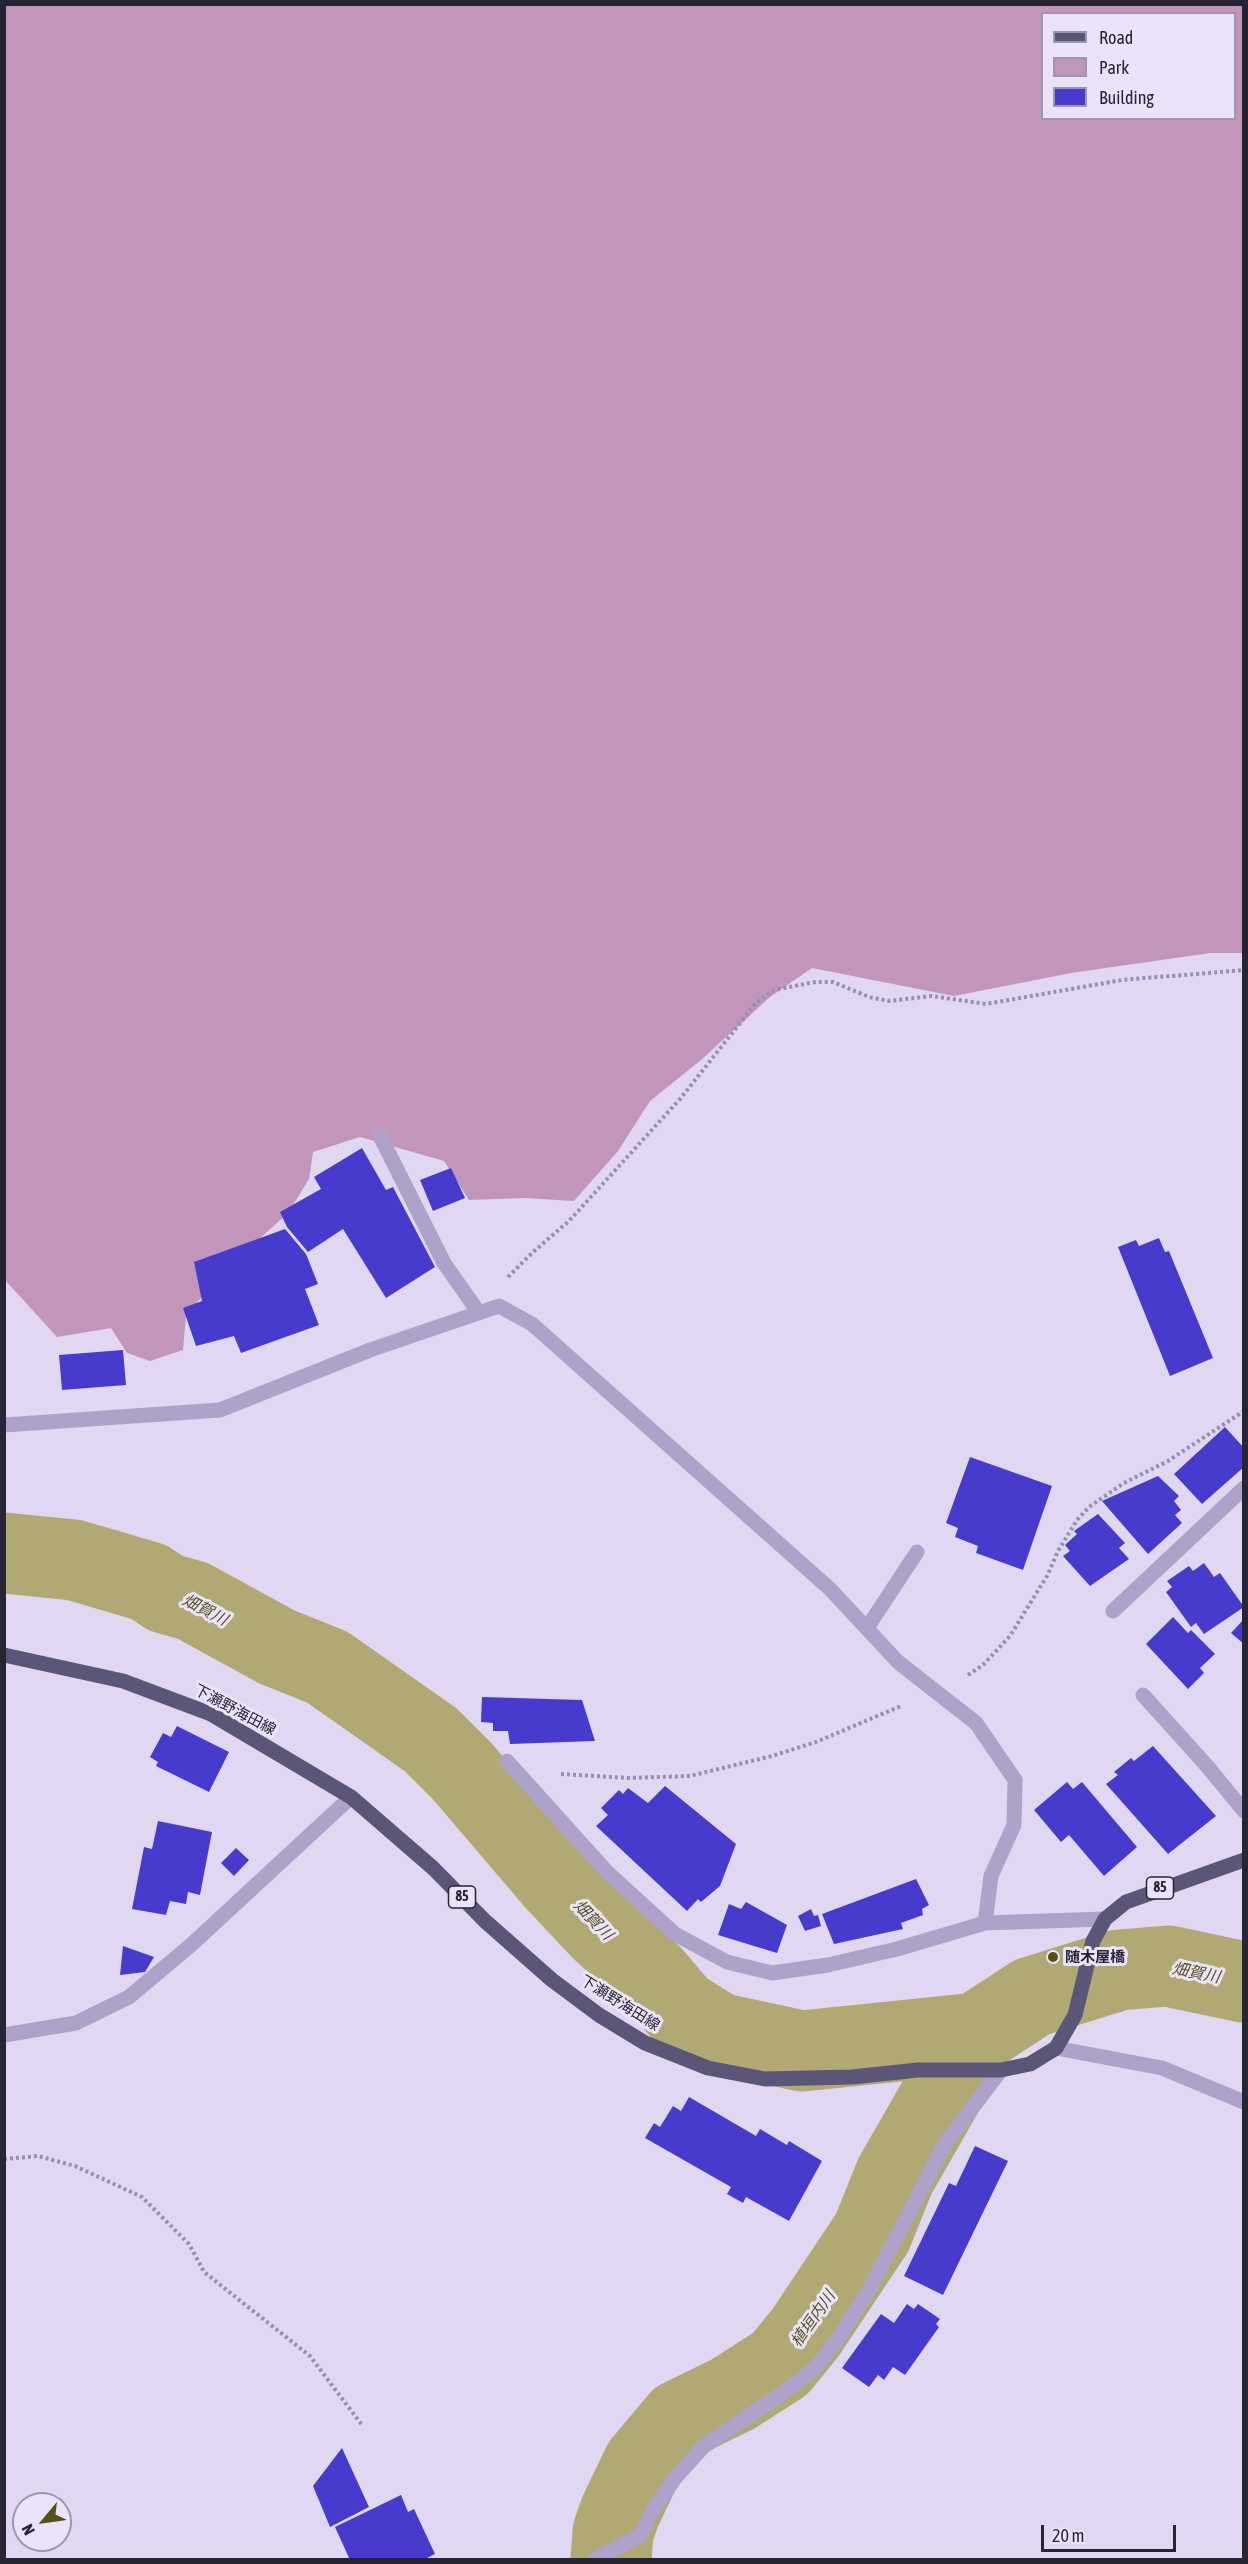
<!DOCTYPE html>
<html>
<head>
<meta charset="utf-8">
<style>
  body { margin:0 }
  #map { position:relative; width:1248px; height:2564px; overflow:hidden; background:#e1d7f2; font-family:"Asap Condensed",sans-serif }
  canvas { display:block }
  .frame { position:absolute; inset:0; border:6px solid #272534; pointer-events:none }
  .legend { position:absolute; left:1041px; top:12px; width:195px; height:108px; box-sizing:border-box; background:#ebe3fa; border:2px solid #9d97ab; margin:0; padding:8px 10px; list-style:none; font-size:18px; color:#272534 }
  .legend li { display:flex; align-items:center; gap:12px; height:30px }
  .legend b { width:30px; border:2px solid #9d97ab }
  .north { position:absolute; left:12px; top:2492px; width:60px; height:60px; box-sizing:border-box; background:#ebe3fa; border:2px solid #9d97ab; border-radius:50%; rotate:241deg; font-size:16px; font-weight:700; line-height:24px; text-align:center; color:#272534 }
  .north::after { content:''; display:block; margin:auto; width:21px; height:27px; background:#575119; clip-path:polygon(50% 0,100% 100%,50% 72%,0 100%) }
  .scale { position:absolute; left:1041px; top:2525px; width:135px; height:27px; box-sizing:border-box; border:3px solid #272534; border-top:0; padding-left:8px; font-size:18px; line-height:21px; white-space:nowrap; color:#272534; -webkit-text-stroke:4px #ebe3fa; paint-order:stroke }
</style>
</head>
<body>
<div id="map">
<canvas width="1248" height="2564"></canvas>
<div class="frame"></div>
<ul class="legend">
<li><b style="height:8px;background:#5b5577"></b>Road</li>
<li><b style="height:16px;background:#c196ba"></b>Park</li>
<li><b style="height:16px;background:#463bcc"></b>Building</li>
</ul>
<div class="north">N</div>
<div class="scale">20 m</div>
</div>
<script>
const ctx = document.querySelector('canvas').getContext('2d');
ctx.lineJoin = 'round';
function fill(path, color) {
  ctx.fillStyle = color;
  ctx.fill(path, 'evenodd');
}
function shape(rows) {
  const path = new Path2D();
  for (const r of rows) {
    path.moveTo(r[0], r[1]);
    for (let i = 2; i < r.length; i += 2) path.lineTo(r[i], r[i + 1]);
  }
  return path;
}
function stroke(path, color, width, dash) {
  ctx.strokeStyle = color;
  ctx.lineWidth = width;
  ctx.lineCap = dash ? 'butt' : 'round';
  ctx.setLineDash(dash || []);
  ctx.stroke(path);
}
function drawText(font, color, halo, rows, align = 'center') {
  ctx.font = font + ' "Asap Condensed","Noto Sans JP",sans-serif';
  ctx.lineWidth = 6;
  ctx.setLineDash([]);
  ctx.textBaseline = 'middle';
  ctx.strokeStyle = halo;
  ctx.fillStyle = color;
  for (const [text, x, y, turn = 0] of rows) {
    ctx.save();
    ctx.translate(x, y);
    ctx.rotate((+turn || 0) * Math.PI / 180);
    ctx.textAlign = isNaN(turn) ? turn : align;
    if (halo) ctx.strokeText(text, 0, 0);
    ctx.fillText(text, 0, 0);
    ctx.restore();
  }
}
fill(shape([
  [5,5,1243,5,1243,953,1210,953,1071,973,954,996,812,968,770,997,701,1060,650,1101,618,1151,574,1201,524,1198,469,1200,444,1161,360,1137,313,1152,309,1179,288,1213,227,1268,186,1315,183,1350,150,1361,127,1353,111,1328,57,1337,5,1280],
  [1042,14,1234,14,1234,118,1042,118]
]), '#c196ba');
stroke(shape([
  [4,1553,74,1560,149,1582,165,1593,193,1601,277,1647,327,1667,431,1740,462,1771,555,1880,602,1930,652,1976,681,2010,718,2033,802,2051,977,2033,1032,1997,1119,1970,1168,1966,1244,1982],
  [611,2560,613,2532,620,2512,643,2464,680,2420,733,2394,780,2364,806,2332,872,2233,895,2176,977,2033]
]), '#b0a974', 81);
fill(shape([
  [362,1148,386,1190,393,1187,435,1267,386,1298,343,1229,308,1252,287,1227,280,1212,321,1189,314,1177],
  [451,1168,465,1198,433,1211,420,1180],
  [285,1229,306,1254,318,1284,305,1289,319,1325,241,1353,234,1336,196,1346,183,1308,202,1301,194,1262],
  [1159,1238,1165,1252,1169,1251,1213,1358,1170,1376,1118,1247,1136,1240,1139,1246],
  [123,1350,126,1385,62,1390,59,1355],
  [1225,1427,1244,1448,1244,1467,1202,1504,1174,1474],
  [970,1457,1052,1486,1023,1570,976,1553,978,1546,955,1537,958,1528,946,1523],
  [1158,1476,1179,1496,1174,1501,1181,1510,1175,1515,1182,1523,1148,1554,1102,1501],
  [1098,1514,1125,1543,1119,1548,1129,1559,1090,1586,1063,1556,1070,1551,1065,1545,1077,1534,1074,1531],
  [1204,1563,1214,1577,1220,1573,1244,1607,1204,1634,1196,1623,1191,1627,1166,1592,1172,1587,1167,1581,1189,1566,1193,1571],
  [1173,1617,1188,1633,1191,1630,1215,1654,1200,1668,1204,1673,1188,1689,1146,1644],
  [1244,1619,1244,1644,1231,1633],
  [482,1697,582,1700,595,1741,510,1744,508,1731,493,1731,493,1723,481,1722],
  [177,1726,229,1752,209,1792,156,1766,158,1762,150,1757,163,1733,171,1737],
  [1153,1746,1216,1816,1168,1854,1106,1784,1118,1775,1114,1772,1131,1758,1134,1761],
  [1067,1782,1073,1789,1082,1782,1137,1847,1104,1876,1069,1835,1061,1842,1034,1810],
  [665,1786,736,1844,720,1886,701,1902,698,1899,687,1911,596,1826,608,1815,601,1808,619,1790,623,1794,628,1788,648,1803],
  [158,1821,212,1832,200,1895,188,1892,186,1904,170,1901,166,1915,132,1909,144,1847,152,1849],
  [236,1848,249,1860,234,1876,221,1863],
  [916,1879,929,1905,922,1909,923,1915,901,1923,903,1929,834,1944,822,1914],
  [746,1902,787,1925,777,1953,718,1935,729,1904,741,1909],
  [811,1909,814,1916,818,1915,821,1926,805,1931,798,1916],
  [123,1946,154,1957,145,1972,120,1975],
  [689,2097,756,2136,760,2129,787,2145,789,2141,822,2161,789,2221,746,2197,743,2203,727,2194,731,2187,645,2138,654,2123,660,2127,673,2106,681,2111],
  [975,2146,1008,2161,943,2295,904,2276,949,2183,956,2186],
  [907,2304,914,2309,918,2304,940,2319,936,2324,939,2327,905,2375,893,2367,884,2380,878,2375,869,2387,842,2368,881,2314,894,2323],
  [342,2448,369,2507,330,2527,313,2486],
  [401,2495,408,2512,414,2509,435,2554,423,2560,350,2560,335,2527]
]), '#463bcc');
stroke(shape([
  [508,1277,533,1252,569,1221,680,1099,756,1003,774,990,815,982,833,982,869,997,889,1001,932,996,986,1004,1122,980,1244,970],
  [968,1675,983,1665,1010,1636,1047,1576,1058,1551,1077,1520,1089,1507,1124,1483,1168,1461,1244,1411],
  [561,1774,628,1778,690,1776,772,1756,816,1742,901,1706],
  [4,2159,38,2156,75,2166,142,2197,189,2244,204,2272,310,2356,362,2425]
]), '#988db6', 4, [3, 3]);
stroke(shape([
  [380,1136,444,1263,479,1313],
  [4,1425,220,1410,370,1350,499,1306,532,1324,830,1589,898,1662,976,1723,1015,1780,1014,1825,991,1876,985,1923,1105,1919],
  [1113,1611,1244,1488],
  [867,1628,917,1552],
  [1143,1695,1207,1766,1244,1811],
  [507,1761,607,1872,675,1934,727,1962,772,1973,828,1965,897,1949,985,1923],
  [4,2035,76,2023,129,1997,191,1945,351,1797],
  [1056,2048,1162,2068,1244,2102],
  [594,2560,640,2536,653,2510,675,2478,703,2447,793,2386,817,2366,838,2339,868,2292,945,2144,1001,2070]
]), '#aea2ca', 15);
stroke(shape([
  [4,1655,123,1681,211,1714,351,1797,433,1868,485,1921,552,1980,599,2015,645,2043,708,2068,765,2079,852,2077,918,2070,1001,2070,1030,2064,1056,2048,1075,2015,1093,1941,1105,1919,1126,1902,1244,1860]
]), '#5b5577', 15);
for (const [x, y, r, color] of [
  [1053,1957,6,"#575119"]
]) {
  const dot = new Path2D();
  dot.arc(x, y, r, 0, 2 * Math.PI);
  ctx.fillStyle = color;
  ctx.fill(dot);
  stroke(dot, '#ebe3fa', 2);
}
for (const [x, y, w] of [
  [1160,1888,27],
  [462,1897,27]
]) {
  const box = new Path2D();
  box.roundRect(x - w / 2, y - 11, w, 22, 4.5);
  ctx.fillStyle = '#ebe3fa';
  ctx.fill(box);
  stroke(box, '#272534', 1.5);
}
drawText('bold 14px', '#272534', null, [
  ["85",1160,1888],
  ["85",462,1897]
]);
drawText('15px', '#272534', '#ebe3fa', [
  ["下瀬野海田線",235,1710,28],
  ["下瀬野海田線",620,2003,32]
]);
drawText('bold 15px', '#272534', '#ebe3fa', [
  ["随木屋橋",1065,1957]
], 'left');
drawText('italic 16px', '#575119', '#ebe3fa', [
  ["畑賀川",205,1610,27],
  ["畑賀川",593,1920,46],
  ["畑賀川",1196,1973,11],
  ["植垣内川",813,2319,-55]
]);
</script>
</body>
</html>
